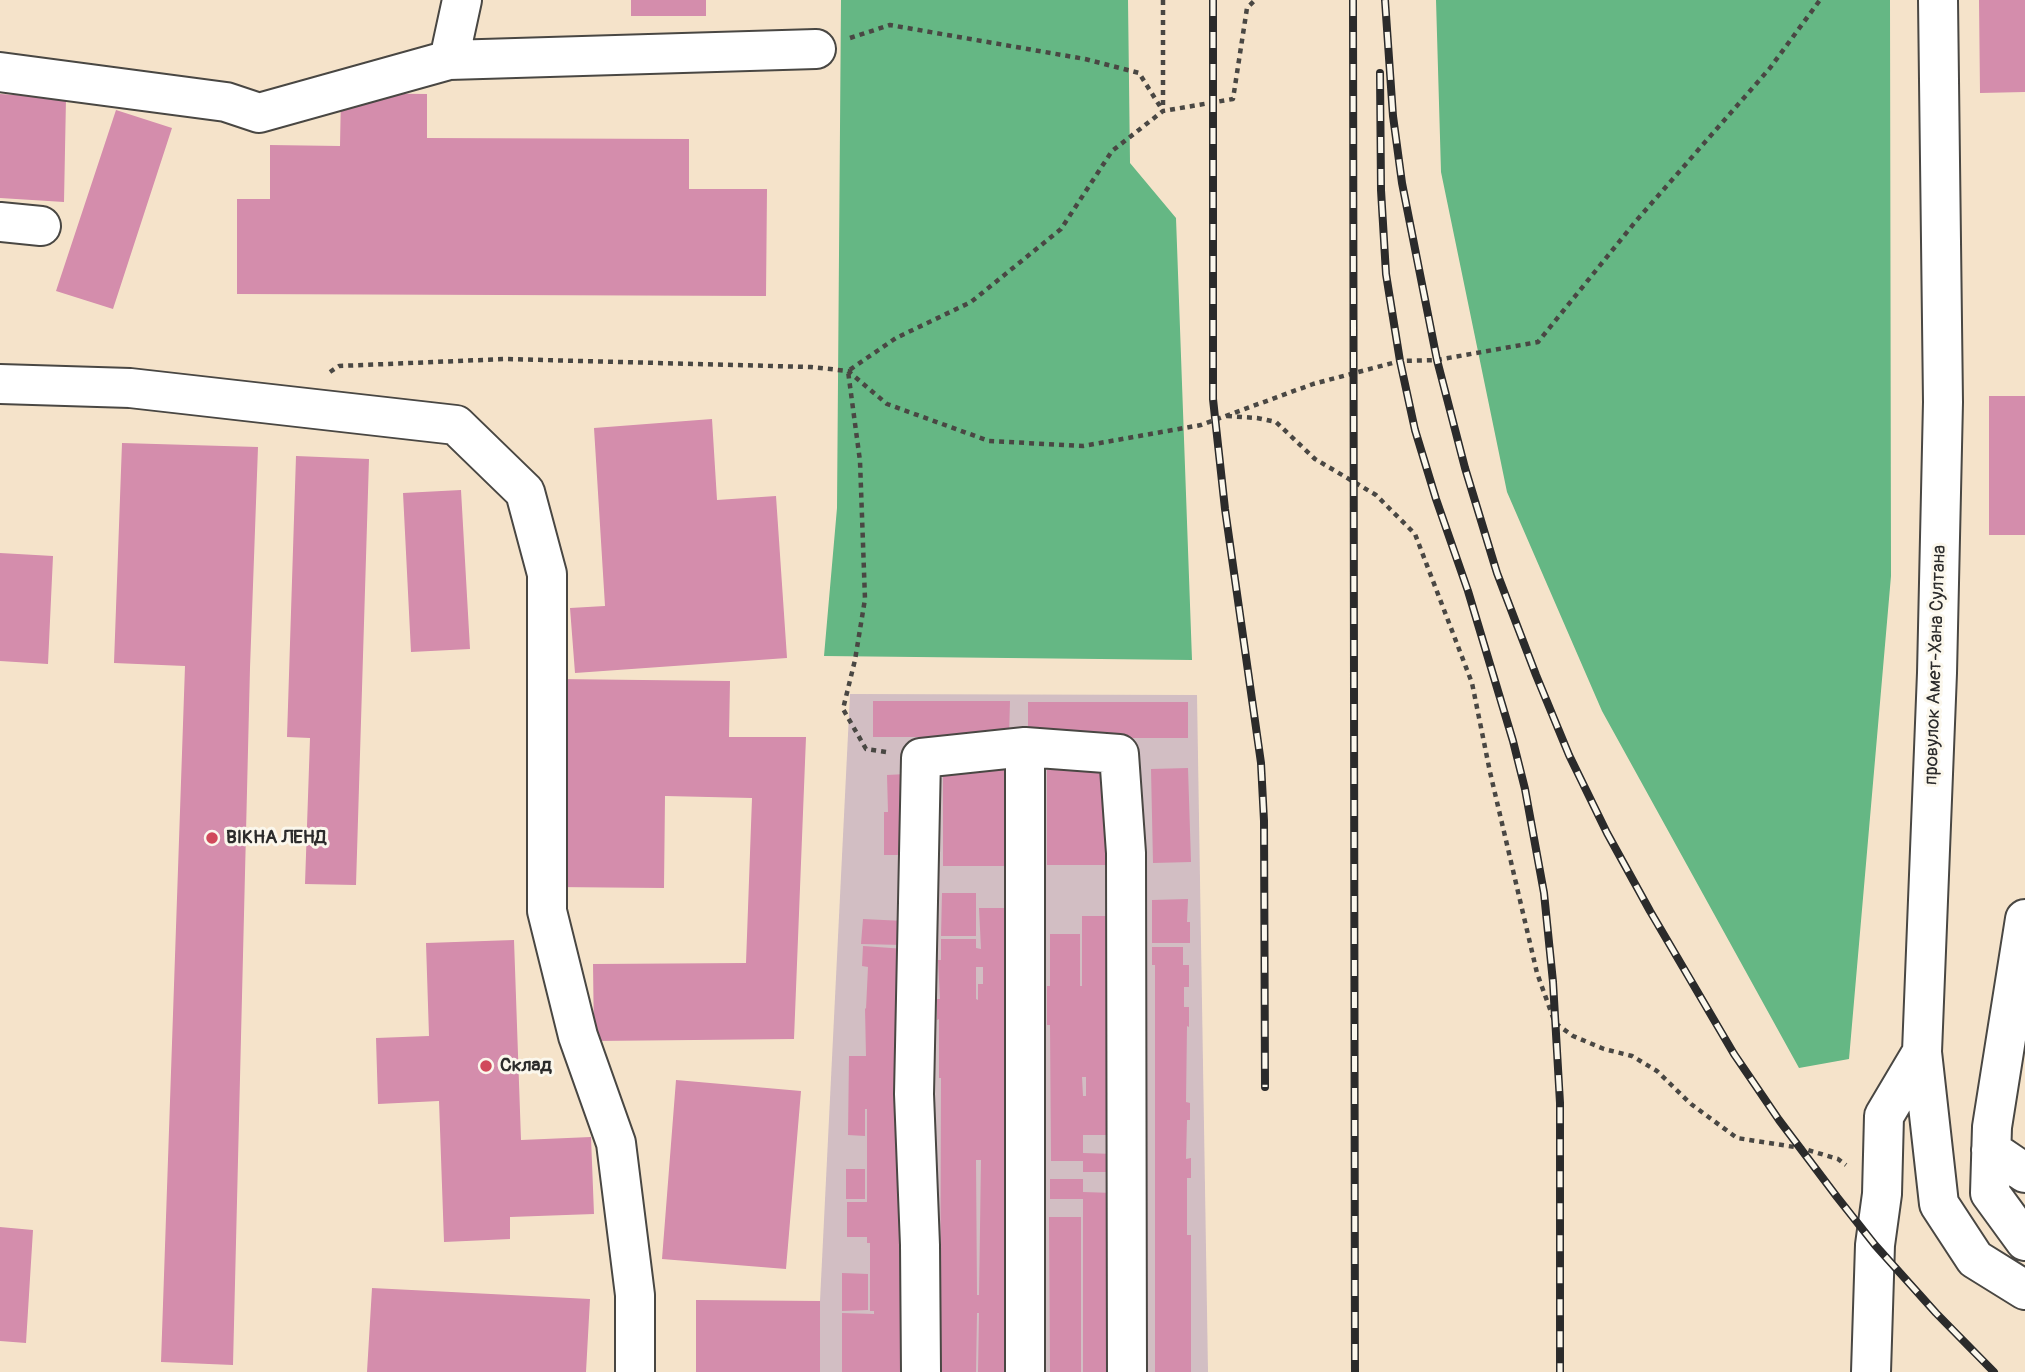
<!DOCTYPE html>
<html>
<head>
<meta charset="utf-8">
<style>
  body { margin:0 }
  canvas { display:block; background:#f5e3ca }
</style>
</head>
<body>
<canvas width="2025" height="1372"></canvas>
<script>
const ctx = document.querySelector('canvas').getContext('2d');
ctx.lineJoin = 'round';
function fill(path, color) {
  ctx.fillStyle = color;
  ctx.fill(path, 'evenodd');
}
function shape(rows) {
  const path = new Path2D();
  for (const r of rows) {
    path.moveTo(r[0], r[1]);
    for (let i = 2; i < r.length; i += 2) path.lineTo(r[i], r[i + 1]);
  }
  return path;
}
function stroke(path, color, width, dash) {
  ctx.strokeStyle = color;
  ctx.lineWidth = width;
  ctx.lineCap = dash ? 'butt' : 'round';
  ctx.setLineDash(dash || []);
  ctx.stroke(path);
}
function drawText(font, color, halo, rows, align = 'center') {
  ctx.font = font + ' Pangolin,sans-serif';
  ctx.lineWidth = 6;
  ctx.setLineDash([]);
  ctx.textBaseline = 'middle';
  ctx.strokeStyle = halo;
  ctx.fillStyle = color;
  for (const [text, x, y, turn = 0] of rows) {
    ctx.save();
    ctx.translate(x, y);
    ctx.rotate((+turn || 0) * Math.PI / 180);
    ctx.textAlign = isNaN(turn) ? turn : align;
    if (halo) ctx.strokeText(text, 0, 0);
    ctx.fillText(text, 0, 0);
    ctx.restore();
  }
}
fill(shape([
  [850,694,1197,695,1208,1372,820,1372,820,1301]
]), '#d2bec3');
fill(shape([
  [841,0,1128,0,1130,163,1176,218,1192,660,824,656,837,508],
  [1436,0,1890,0,1891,576,1849,1059,1799,1068,1602,711,1507,492,1441,172]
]), '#65b784');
fill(shape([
  [631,0,706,0,706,16,631,16],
  [1979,0,2025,0,2025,92,1980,93],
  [341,93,427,94,427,138,689,139,689,189,767,189,766,296,237,294,237,199,270,199,270,145,340,146],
  [0,94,66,98,64,202,0,198],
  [116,110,172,128,113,309,56,291],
  [1989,396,2025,396,2025,535,1989,535],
  [712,419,717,500,776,496,787,658,575,673,570,608,605,606,594,428],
  [122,443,258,447,250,668,233,1365,161,1362,185,666,114,663],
  [296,456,369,459,356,885,305,884,310,738,287,737],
  [461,490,470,649,411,652,403,493],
  [0,553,53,556,48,664,0,661],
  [556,679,730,681,729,737,806,737,794,1039,594,1041,593,964,746,963,752,798,665,796,664,888,554,887],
  [873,701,1010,701,1009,737,873,737],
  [1028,702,1188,702,1188,738,1028,738],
  [1188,768,1191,862,1153,863,1151,769],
  [943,769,1012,769,1012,866,943,866],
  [1047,770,1115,770,1114,865,1047,865],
  [906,774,907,855,884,855,884,812,888,812,887,775],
  [942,893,976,893,976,936,941,936],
  [1188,899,1187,922,1190,922,1190,943,1152,943,1152,900],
  [979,908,1010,908,1010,1372,978,1372,979,1313,977,1313,976,1372,940,1372,941,1078,939,1078,939,1019,937,1020,937,999,940,999,938,960,941,960,941,939,976,939,976,948,981,949],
  [976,967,983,967,983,984,978,984,978,1000,976,999],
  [976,1160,981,1160,979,1295,977,1295],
  [1082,916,1114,916,1114,1135,1083,1135,1083,1153,1114,1154,1114,1172,1083,1172,1083,1161,1051,1161,1050,1025,1047,1025,1047,986,1050,986,1050,934,1080,934,1080,986,1082,986],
  [1082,1077,1086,1077,1086,1096,1083,1096],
  [863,919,904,921,902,945,861,944],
  [514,940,521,1140,591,1137,594,1214,510,1217,510,1239,444,1242,439,1101,378,1104,376,1038,429,1036,426,943],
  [863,946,905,949,905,1372,842,1372,842,1313,874,1314,874,1311,870,1311,870,1243,867,1243,867,1237,847,1237,847,1202,867,1202,867,1109,865,1109,865,1136,848,1135,849,1056,866,1056,865,1008,866,1009,868,967,862,966],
  [1152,947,1183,947,1183,965,1189,965,1189,987,1184,987,1184,1007,1189,1007,1189,1027,1187,1026,1186,1102,1190,1103,1190,1120,1187,1120,1186,1159,1191,1158,1191,1178,1187,1178,1187,1235,1191,1235,1191,1372,1155,1372,1155,965,1152,965],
  [676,1080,801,1091,786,1269,662,1259],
  [846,1169,865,1169,865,1199,846,1199],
  [1050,1179,1083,1179,1083,1192,1114,1193,1114,1372,1083,1372,1083,1199,1050,1199],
  [1049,1217,1081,1217,1081,1372,1050,1372],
  [0,1227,33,1230,26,1343,0,1341],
  [842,1273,868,1274,868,1310,842,1311],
  [372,1288,590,1299,586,1372,367,1372],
  [696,1300,820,1301,820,1372,696,1372]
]), '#d48dac');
const minor = shape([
  [1938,0,1943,402,1937,673,1922,1052,1939,1204,1975,1259,2025,1290],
  [449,60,462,0],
  [0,72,226,102,259,113,449,60,816,49],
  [0,222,41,226],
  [0,384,130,388,456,425,525,492,547,574,547,911,578,1036,616,1143,635,1295,635,1372],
  [2025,919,1992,1127,1990,1193,2025,1241],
  [1991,1150,2025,1173],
  [921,1372,920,1245,914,1094,921,758,1025,747,1119,754,1126,853,1127,1372],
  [1025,1372,1025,747],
  [1871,1372,1875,1245,1882,1194,1884,1116,1922,1052]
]);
stroke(minor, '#494743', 42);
stroke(shape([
  [1163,0,1163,110],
  [850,38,890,25,1085,59,1139,73,1163,111],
  [330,372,339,366,505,359,811,367,848,371,887,404,989,441,1083,446,1201,425,1313,384,1400,361,1437,360,1538,342,1636,221,1770,68,1820,0],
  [1227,416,1257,418,1276,422,1315,459,1376,495,1415,534,1472,683,1490,772,1537,973,1555,1023,1573,1036,1604,1049,1632,1056,1657,1071,1691,1104,1737,1138,1801,1148,1838,1159,1846,1165],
  [886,752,866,749,843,709,855,660,865,599,860,461,848,371,896,338,971,302,1061,229,1112,151,1163,111,1233,99,1247,8,1255,0]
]), '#494743', 4.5, [5, 5]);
stroke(minor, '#fff', 38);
const rail = shape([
  [1213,0,1213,399,1225,509,1261,763,1264,821,1265,1087],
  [1353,0,1355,1372],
  [1385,0,1393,116,1402,183,1437,360,1465,468,1497,573,1536,675,1569,755,1607,833,1650,911,1734,1054,1779,1120,1837,1197,1875,1245,1936,1313,1994,1372],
  [1380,73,1381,190,1386,274,1400,361,1415,430,1436,499,1468,591,1513,741,1525,789,1544,893,1553,982,1560,1103,1560,1372]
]);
stroke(rail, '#2b2b2b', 8);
stroke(rail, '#fbf7ec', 5, [16]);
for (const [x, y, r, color] of [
  [212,838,7,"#d1495b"],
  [486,1066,7,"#d1495b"]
]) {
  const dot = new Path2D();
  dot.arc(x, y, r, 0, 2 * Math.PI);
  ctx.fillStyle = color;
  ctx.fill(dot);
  stroke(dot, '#fbf7ec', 2.5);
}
drawText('19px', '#2b2b2b', '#fbf7ec', [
  ["провулок Амет-Хана Султана",1936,665,-88]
]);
drawText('bold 19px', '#2b2b2b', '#fbf7ec', [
  ["ВІКНА ЛЕНД",226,838],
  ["Склад",500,1066]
], 'left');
</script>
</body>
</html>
